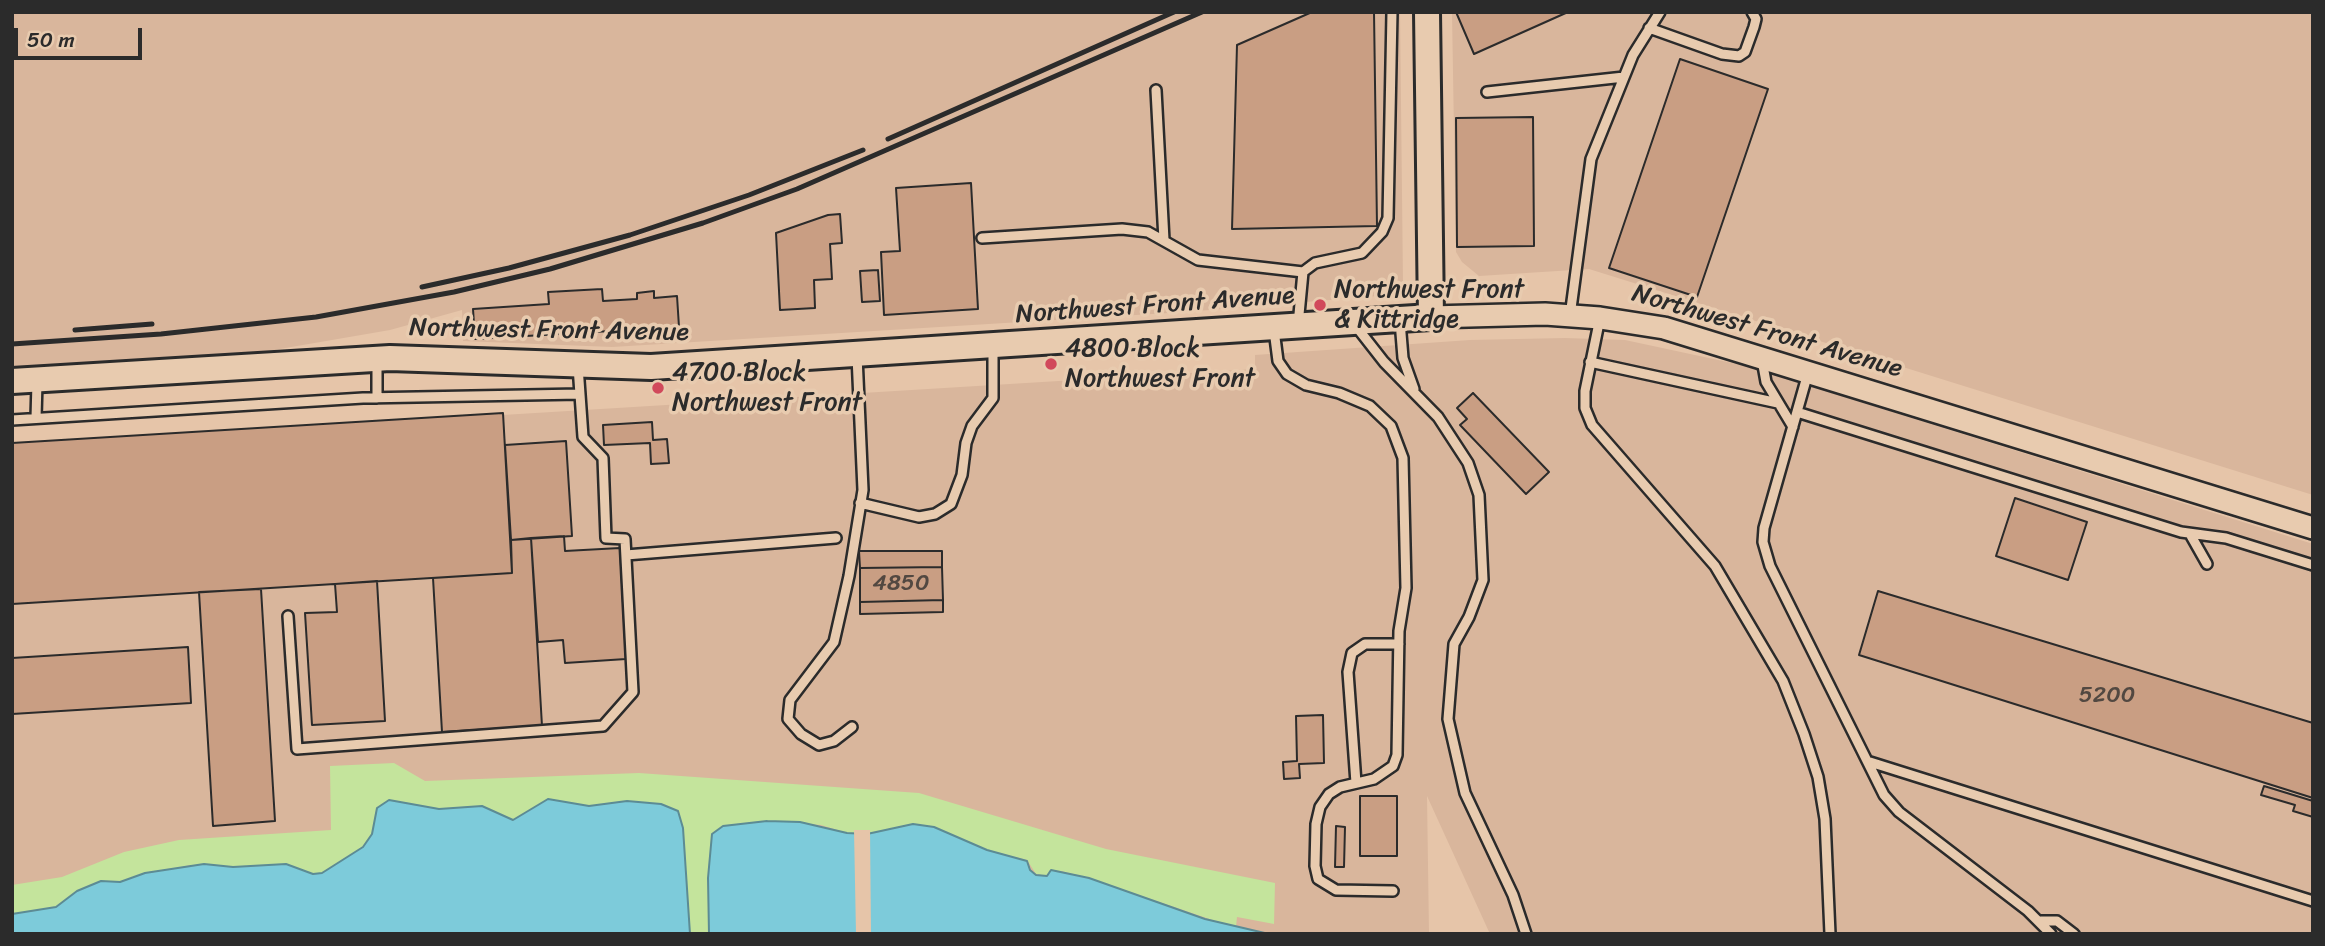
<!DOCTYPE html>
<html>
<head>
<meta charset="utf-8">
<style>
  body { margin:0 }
  #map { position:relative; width:2325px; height:946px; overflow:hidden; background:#e6c5a9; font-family:Sriracha,sans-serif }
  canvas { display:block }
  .frame { position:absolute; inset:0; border:14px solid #2b2b2b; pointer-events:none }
  .scale { position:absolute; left:14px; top:28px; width:128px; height:32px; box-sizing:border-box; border:4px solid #2b2b2b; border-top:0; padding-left:9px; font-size:21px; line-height:24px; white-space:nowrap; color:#2b2b2b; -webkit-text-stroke:5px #e8cbaf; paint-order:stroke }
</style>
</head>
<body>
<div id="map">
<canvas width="2325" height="946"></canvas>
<div class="frame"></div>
<div class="scale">50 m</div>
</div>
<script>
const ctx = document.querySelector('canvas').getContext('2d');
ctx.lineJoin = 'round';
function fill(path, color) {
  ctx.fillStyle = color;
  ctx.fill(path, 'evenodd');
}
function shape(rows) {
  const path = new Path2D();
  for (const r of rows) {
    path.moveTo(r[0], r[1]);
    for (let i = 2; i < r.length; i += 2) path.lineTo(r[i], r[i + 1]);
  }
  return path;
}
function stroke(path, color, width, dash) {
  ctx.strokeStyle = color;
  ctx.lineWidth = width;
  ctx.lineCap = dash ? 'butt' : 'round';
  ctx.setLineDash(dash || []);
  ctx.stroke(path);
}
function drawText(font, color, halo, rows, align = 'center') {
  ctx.font = font + ' Sriracha,sans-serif';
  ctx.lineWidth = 7;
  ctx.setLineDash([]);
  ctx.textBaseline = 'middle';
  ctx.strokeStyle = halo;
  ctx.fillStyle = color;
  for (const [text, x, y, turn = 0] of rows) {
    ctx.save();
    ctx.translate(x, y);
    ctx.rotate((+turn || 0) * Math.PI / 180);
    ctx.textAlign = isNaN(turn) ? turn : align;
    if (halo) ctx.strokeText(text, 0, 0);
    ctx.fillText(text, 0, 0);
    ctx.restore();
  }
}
fill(shape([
  [12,12,1400,12,1403,285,1390,295,1185,312,612,347,463,341,462,310,390,330,268,351,12,367],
  [1452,12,2313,12,2313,495,1589,269,1479,276,1462,262,1456,252],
  [1565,338,1625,340,1746,366,2313,544,2313,934,1490,934,1427,796,1429,934,1269,934,710,843,709,934,690,934,690,926,375,823,12,914,12,445,1255,369,1255,355,1470,340]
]), '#d9b69c');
fill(shape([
  [394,763,425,781,639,773,919,793,1106,849,1275,883,1274,924,1237,917,1236,927,1224,924,1089,878,1061,871,1047,876,1036,874,1027,860,987,850,934,827,913,824,867,834,847,833,821,825,767,821,723,826,713,834,708,878,709,934,690,934,681,818,661,804,627,801,589,806,548,799,513,820,482,806,439,809,397,801,377,808,372,834,363,847,322,873,313,874,286,864,233,867,190,865,120,882,101,881,72,895,56,907,12,914,12,885,62,877,124,852,179,840,331,830,330,766]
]), '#c4e49c');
const water = shape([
  [548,799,589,806,627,801,661,804,678,811,683,828,690,934,12,934,12,914,56,907,77,891,101,881,120,882,145,873,204,864,233,867,286,864,313,874,322,873,363,847,372,834,377,808,389,800,439,809,482,806,513,820,548,799],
  [767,821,800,822,847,833,867,834,913,824,934,827,987,850,1027,861,1030,870,1036,875,1047,876,1051,870,1089,878,1205,919,1269,934,709,934,708,878,712,834,723,826,767,821]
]);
fill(water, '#7dcbda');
stroke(water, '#5c8b94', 2);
fill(shape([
  [854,830,870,830,871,934,856,934]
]), '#e6c5a9');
const building = shape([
  [1312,12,1374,12,1377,226,1232,229,1237,45,1312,12],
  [1456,12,1568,12,1474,54,1456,12],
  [1680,59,1768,89,1697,297,1609,268,1680,59],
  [1533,117,1534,246,1457,247,1456,118,1533,117],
  [971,183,978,309,884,315,881,252,900,251,896,188,971,183],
  [840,214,842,243,830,244,832,279,814,280,815,308,780,310,776,233,828,215,840,214],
  [878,270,880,301,862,302,860,271,878,270],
  [602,289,603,301,637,299,637,293,654,291,654,298,677,296,679,327,475,339,473,309,549,304,548,292,602,289],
  [1473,393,1549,472,1526,494,1460,425,1467,419,1457,408,1473,393],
  [503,413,512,573,12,604,12,443,503,413],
  [652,422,653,440,667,439,669,463,651,464,650,443,604,445,603,425,652,422],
  [566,441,572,536,511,540,505,445,566,441],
  [2015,498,2087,522,2068,580,1996,556,2015,498],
  [564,536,565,551,620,548,626,659,565,663,563,640,538,642,531,538,564,536],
  [531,538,542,726,442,732,433,578,512,573,511,540,531,538],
  [859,551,942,551,942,567,860,568,859,551],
  [942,567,943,600,860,602,860,568,942,567],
  [377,581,385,721,312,725,305,613,337,612,335,584,377,581],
  [261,589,275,821,213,826,199,592,261,589],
  [1878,591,2313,723,2313,798,1859,655,1878,591],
  [943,600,943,612,860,614,860,602,943,600],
  [188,647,191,703,12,714,12,658,188,647],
  [1323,715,1324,763,1299,764,1300,778,1284,779,1283,762,1297,761,1296,716,1323,715],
  [2264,786,2313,801,2313,817,2293,811,2295,805,2261,795,2264,786],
  [1360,796,1397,796,1397,856,1360,856,1360,796],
  [1336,826,1345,827,1344,867,1335,867,1336,826]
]);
fill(building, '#c99e83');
stroke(building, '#2b2b2b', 2);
const service = shape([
  [1649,28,1722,54,1739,56,1745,52,1754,27,1756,19,1752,12],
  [1156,90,1164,240],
  [1487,92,1624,77],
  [982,238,1122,229,1148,232,1198,260,1303,272],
  [1570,316,1591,159,1633,55,1660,12],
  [1600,318,1585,391,1585,408,1592,425,1715,566,1783,681,1804,734,1818,777,1825,819,1830,934],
  [1400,321,1403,358,1414,389],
  [1298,325,1303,272,1315,263,1362,253,1382,232,1388,218,1392,12],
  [1355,325,1384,362,1438,417,1468,463,1479,495,1483,580,1469,617,1454,644,1448,719,1465,793,1513,895,1526,934],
  [1274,330,1278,361,1287,374,1306,385,1339,393,1370,406,1391,426,1403,458,1406,588,1399,631,1397,755,1393,766,1374,779,1340,787,1329,794,1320,807,1316,824,1315,866,1318,879,1336,890,1393,891],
  [1762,360,1766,382,1793,427],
  [1590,362,1778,403],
  [1808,373,1764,528,1763,542,1770,566,1884,795,1899,812,2028,911,2051,934],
  [377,398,377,361],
  [1797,412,2181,532,2226,538,2313,565],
  [36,418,37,382],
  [12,420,363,398,580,394],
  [860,503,919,517,935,514,951,504,962,475,966,443,972,426,993,398,993,348],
  [2190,534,2207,564],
  [626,555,836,538],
  [288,616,297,749,603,726,633,692,625,539,606,538,603,458,583,437,578,366],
  [852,727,834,741,819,745,801,734,788,719,790,700,834,642,849,576,863,490,857,356],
  [1870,762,2313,901],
  [1356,783,1348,672,1352,653,1365,644,1399,644],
  [2041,921,2057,921,2074,934]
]);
const tertiary = shape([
  [1431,317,1545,314,1600,318,1664,328,2313,528]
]);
const secondary = shape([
  [12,381,390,358,651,367,1431,317,1427,12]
]);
stroke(service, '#2b2b2b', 14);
stroke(tertiary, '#2b2b2b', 26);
stroke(secondary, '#2b2b2b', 30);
stroke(service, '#e8cbaf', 9);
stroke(tertiary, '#e8cbaf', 21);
stroke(secondary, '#e8cbaf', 24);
stroke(shape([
  [888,139,1174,12],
  [422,287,509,268,630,235,749,195,863,150],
  [75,330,152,324],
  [12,344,161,334,316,317,454,292,550,269,703,223,797,189,1202,12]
]), '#2b2b2b', 5);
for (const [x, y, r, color] of [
  [1320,305,7,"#d1495b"],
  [1051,364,7,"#d1495b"],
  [658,388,7,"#d1495b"]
]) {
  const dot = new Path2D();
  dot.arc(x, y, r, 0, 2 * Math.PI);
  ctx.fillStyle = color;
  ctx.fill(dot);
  stroke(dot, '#e8cbaf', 2.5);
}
drawText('23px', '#524841', null, [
  ["4850",901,584],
  ["5200",2107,696]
]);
drawText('26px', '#2b2b2b', '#e8cbaf', [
  ["Northwest Front",1334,290],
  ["& Kittridge",1334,320],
  ["4800 Block",1065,349],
  ["Northwest Front",1065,379],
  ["4700 Block",672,373],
  ["Northwest Front",672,403]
], 'left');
drawText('26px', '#2b2b2b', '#e8cbaf', [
  ["Northwest Front Avenue",1155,306,-4],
  ["Northwest Front Avenue",549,331,1],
  ["Northwest Front Avenue",1767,332,16]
]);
</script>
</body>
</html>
